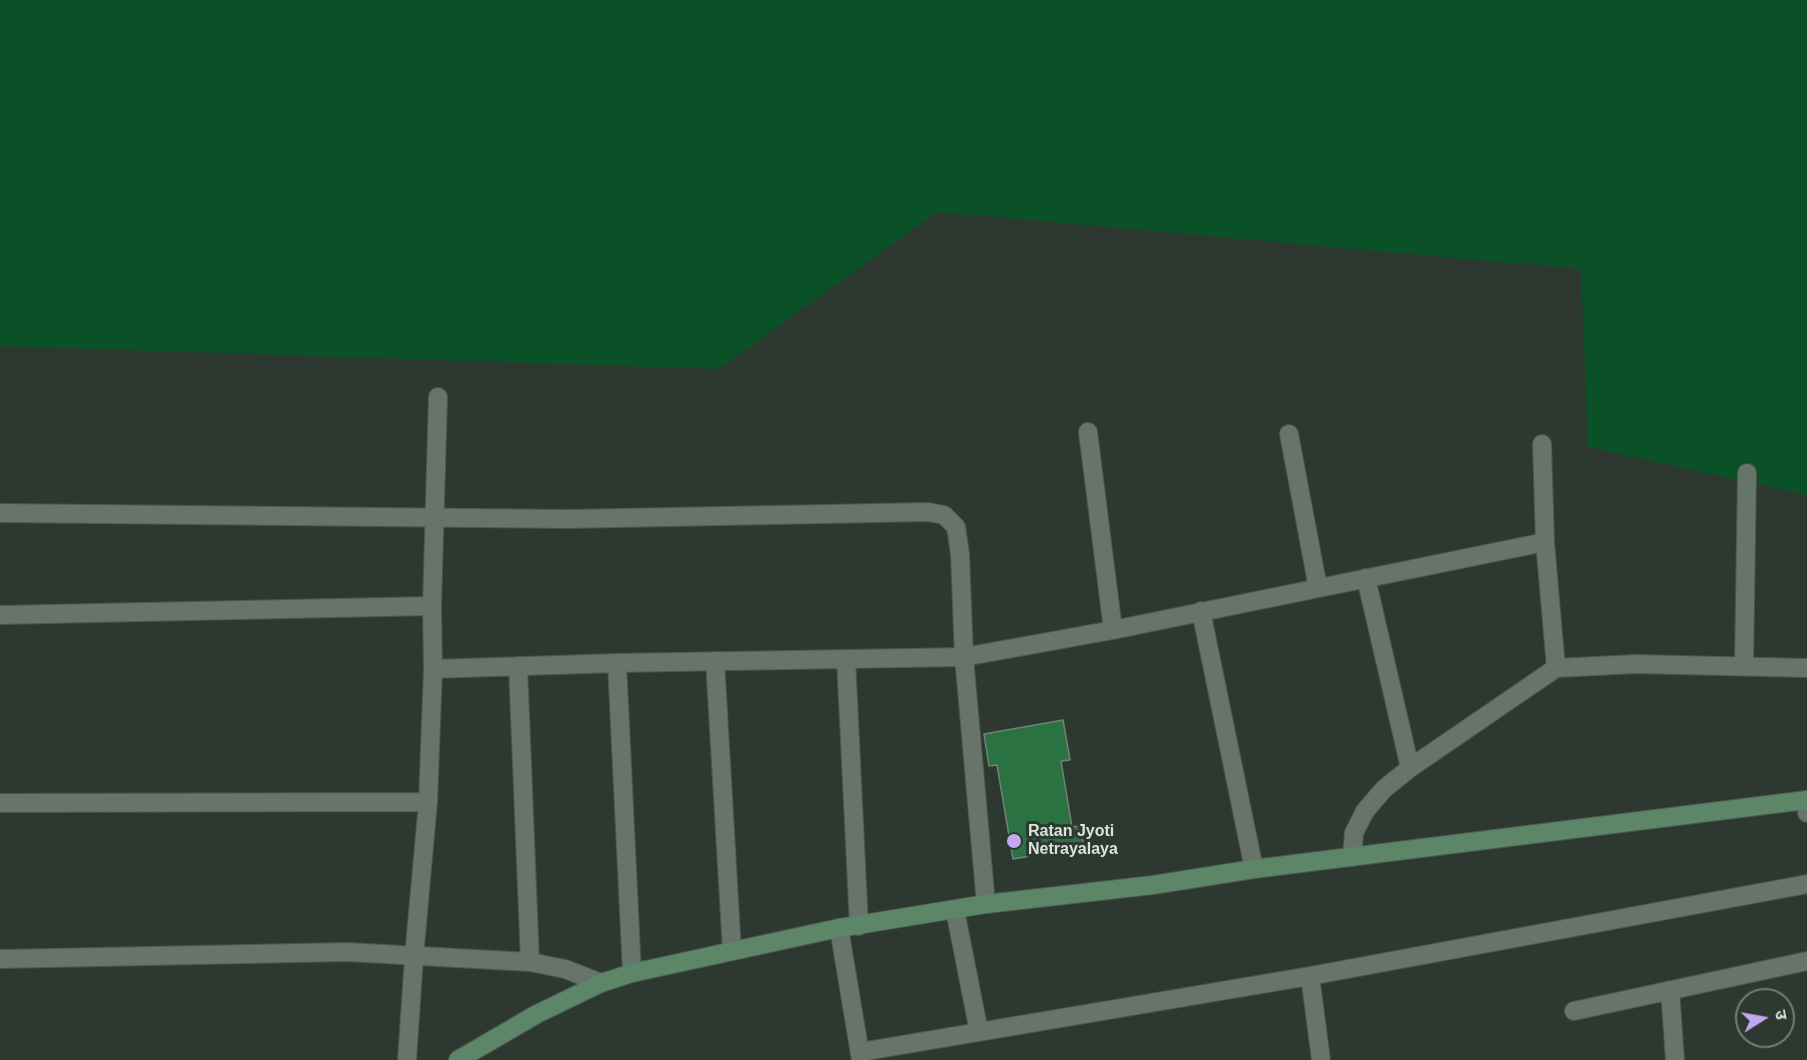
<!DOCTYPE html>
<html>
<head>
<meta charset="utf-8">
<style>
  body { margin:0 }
  #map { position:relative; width:1807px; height:1060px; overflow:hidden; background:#2d3930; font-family:Arial,"Noto Sans Devanagari",sans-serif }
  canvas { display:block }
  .north { position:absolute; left:1735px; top:988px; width:60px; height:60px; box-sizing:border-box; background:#2d3930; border:2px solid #737d75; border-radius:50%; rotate:79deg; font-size:16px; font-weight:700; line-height:24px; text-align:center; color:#dbe2dc }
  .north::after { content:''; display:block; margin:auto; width:21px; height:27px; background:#c4a7f1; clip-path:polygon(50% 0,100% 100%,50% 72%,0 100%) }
</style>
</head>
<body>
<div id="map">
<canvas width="1807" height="1060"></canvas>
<div class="north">उ</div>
</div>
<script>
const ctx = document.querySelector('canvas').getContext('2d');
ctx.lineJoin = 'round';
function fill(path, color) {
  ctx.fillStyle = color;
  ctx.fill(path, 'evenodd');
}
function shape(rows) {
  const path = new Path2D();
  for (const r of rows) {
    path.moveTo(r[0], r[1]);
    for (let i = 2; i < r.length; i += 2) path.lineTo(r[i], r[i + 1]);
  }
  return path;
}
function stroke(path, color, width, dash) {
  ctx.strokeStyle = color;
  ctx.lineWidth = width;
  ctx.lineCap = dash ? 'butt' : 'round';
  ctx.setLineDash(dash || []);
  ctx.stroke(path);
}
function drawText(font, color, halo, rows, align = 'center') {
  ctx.font = font + ' Arial,sans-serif';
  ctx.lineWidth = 6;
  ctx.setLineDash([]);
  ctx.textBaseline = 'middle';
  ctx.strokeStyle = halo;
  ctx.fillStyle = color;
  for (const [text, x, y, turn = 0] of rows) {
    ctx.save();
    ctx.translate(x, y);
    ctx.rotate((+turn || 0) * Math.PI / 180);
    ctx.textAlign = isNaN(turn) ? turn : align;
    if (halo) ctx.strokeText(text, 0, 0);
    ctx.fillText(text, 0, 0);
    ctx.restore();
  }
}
fill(shape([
  [0,0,1807,0,1807,495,1588,447,1581,269,937,212,719,369,0,346]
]), '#0a5128');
const building = shape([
  [1063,720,1070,760,1061,761,1072,827,1080,826,1084,847,1013,859,997,765,989,766,984,734,1063,720]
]);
fill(building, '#2b7243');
stroke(building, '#738176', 1.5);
const street = shape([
  [1088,432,1113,630],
  [1289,434,1318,588],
  [1542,444,1545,542,1556,668,1636,664,1807,668],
  [0,513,568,519,928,512,944,515,956,527,960,554,964,657,986,904],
  [1366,578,1410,768],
  [1201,611,1254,869],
  [0,615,432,606],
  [846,659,859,926],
  [715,661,732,951],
  [617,663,632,973],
  [518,666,530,962],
  [1744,666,1747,473],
  [433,669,617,663,964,657,1113,630,1545,542],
  [1806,800,1807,813],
  [0,803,428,802],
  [1352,857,1354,833,1365,811,1384,789,1410,768,1556,668],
  [955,910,979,1032],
  [839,928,861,1060],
  [0,959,347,952,530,962,565,969,601,983],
  [1310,976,1321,1060],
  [1670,990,1675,1060],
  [1574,1011,1807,961],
  [860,1052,1310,976,1807,884],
  [407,1060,414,957,428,802,433,669,432,606,438,397]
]);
const secondary = shape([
  [458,1060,537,1014,601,983,632,973,839,928,986,904,1153,885,1254,869,1807,800]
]);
stroke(street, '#4c574f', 20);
stroke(secondary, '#4c574f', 20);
stroke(street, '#667469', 18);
stroke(secondary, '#5d8669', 18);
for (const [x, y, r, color] of [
  [1014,841,8,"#c4a7f1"]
]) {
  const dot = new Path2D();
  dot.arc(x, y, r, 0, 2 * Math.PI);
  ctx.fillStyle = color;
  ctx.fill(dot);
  stroke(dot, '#2d3930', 2);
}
drawText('bold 16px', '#dbe2dc', '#2d3930', [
  ["Ratan Jyoti",1028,832],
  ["Netrayalaya",1028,850]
], 'left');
</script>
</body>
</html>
